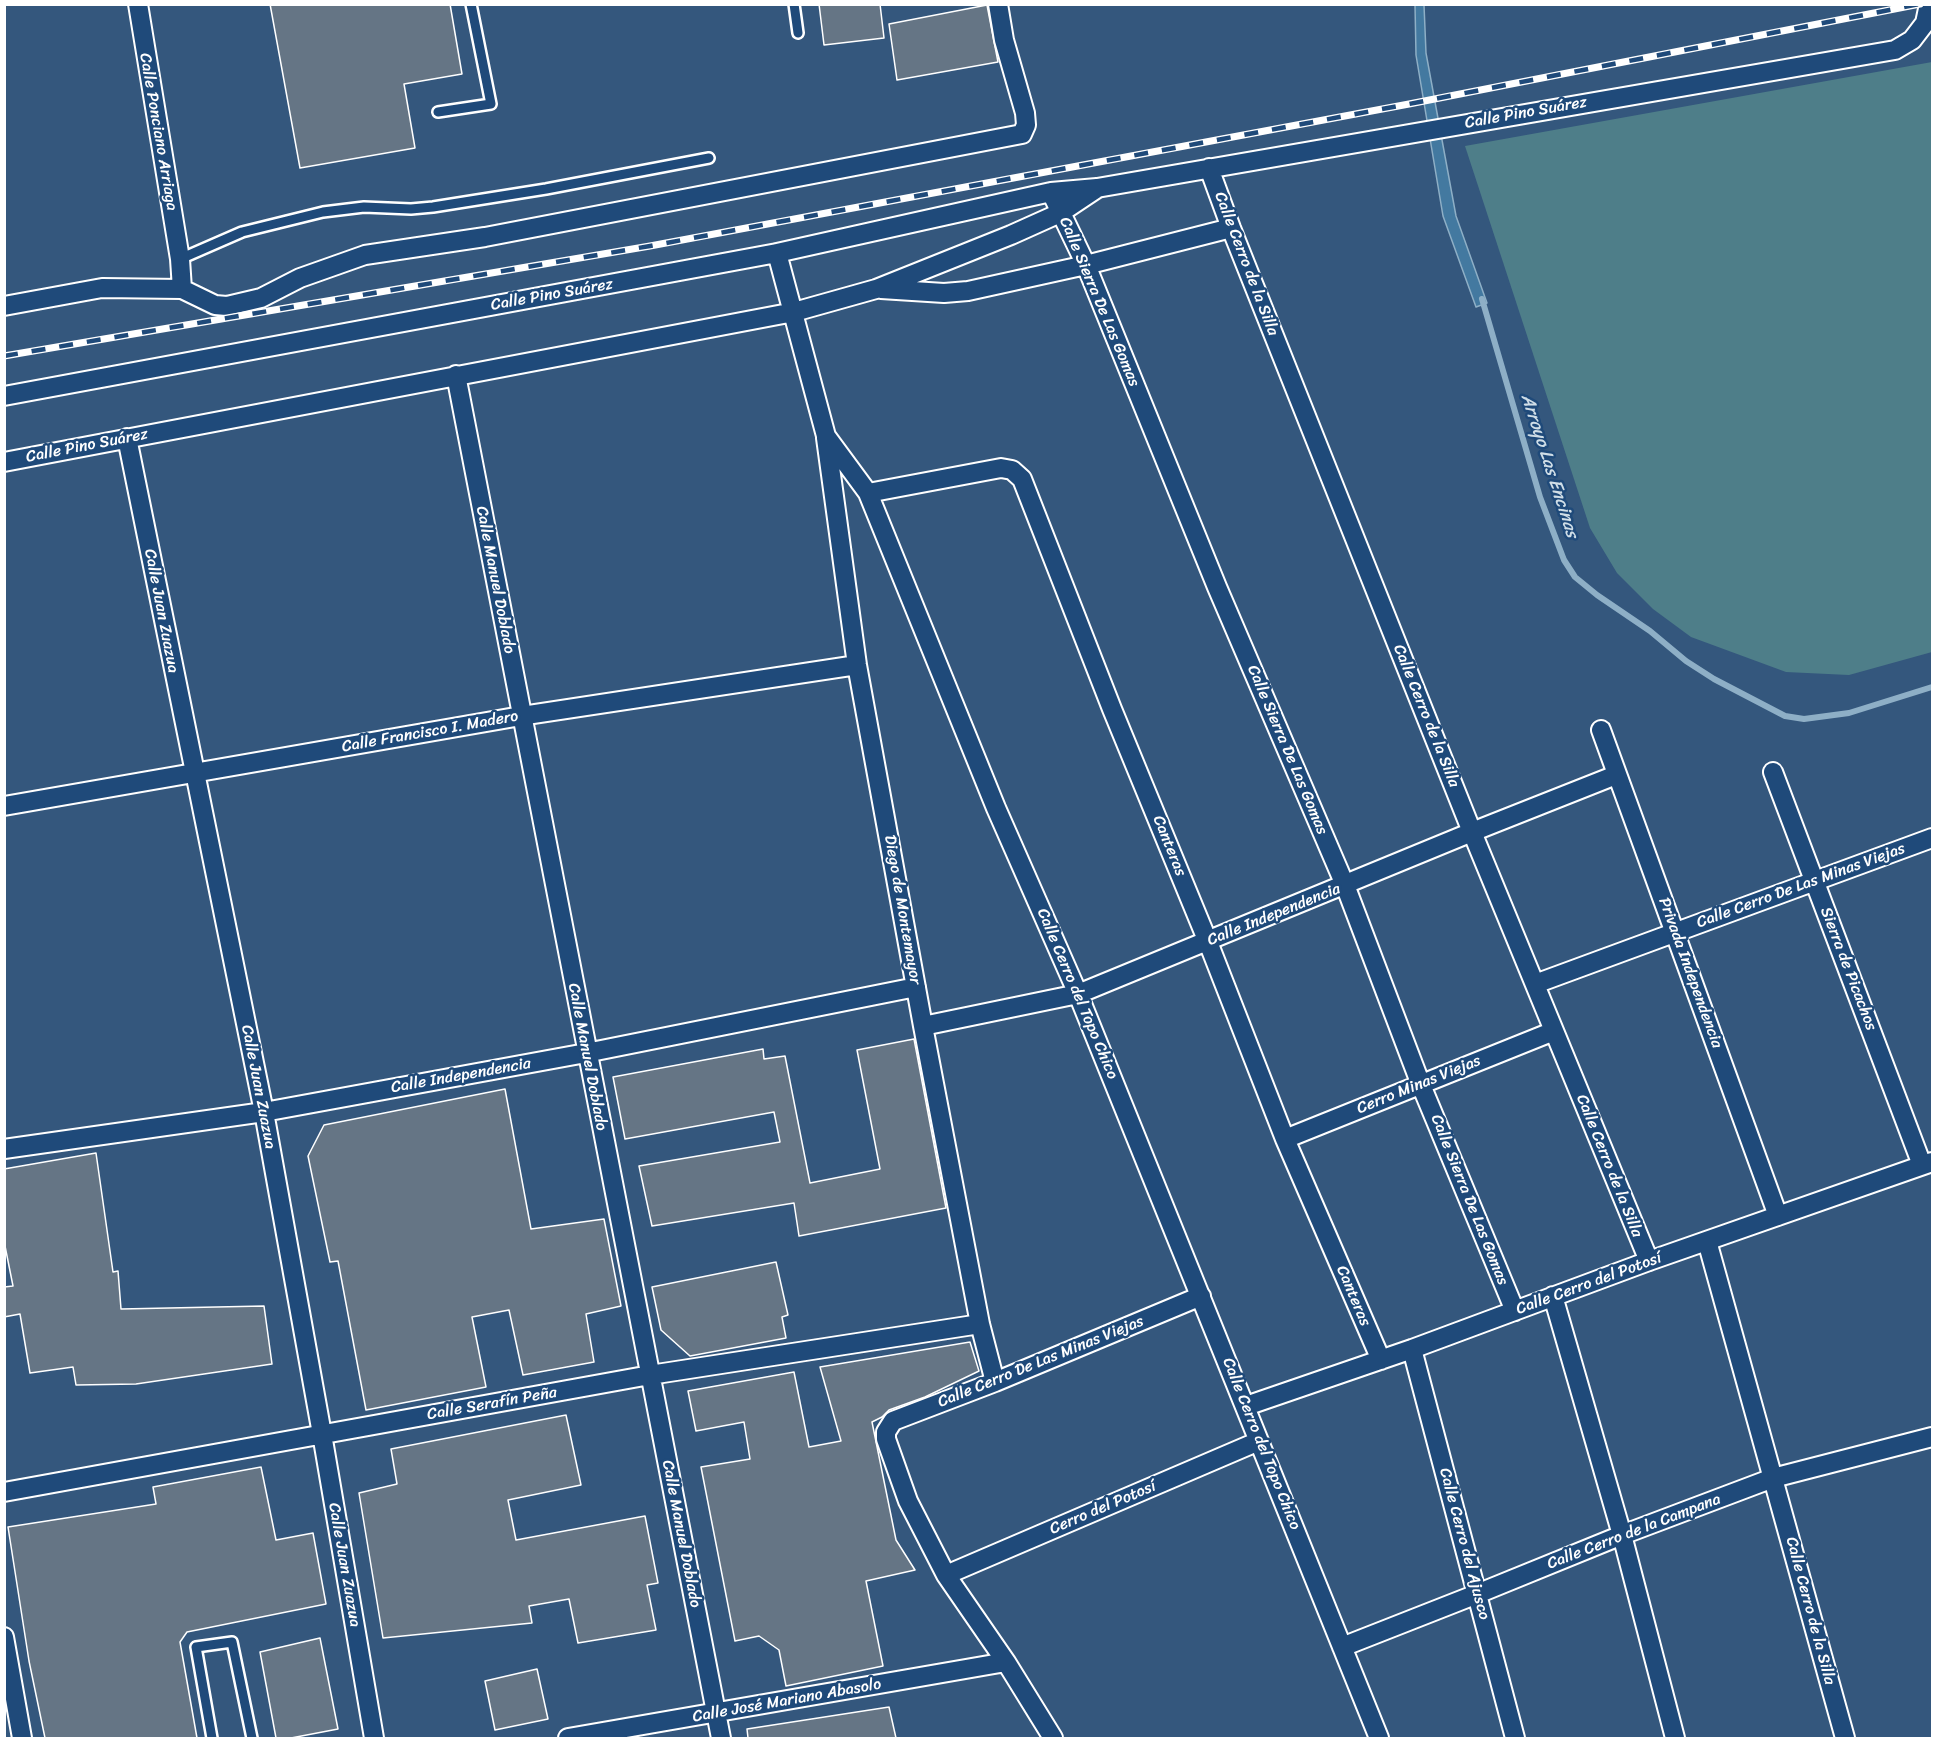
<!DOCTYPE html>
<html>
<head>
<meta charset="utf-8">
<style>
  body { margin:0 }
  #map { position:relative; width:1937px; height:1743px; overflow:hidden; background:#34577d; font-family:Sriracha,sans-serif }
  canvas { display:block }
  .frame { position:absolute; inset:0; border:6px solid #fff; pointer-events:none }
</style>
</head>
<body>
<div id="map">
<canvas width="1937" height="1743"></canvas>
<div class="frame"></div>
</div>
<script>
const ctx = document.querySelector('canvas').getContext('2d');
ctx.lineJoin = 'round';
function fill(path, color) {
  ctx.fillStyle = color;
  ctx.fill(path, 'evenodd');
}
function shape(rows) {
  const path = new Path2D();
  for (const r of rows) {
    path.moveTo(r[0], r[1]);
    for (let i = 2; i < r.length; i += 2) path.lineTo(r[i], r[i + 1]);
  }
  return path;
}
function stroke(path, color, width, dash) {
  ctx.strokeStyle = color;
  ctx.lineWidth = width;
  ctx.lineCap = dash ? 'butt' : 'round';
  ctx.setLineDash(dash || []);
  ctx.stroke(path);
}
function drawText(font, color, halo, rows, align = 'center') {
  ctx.font = font + ' Sriracha,sans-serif';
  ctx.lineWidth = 5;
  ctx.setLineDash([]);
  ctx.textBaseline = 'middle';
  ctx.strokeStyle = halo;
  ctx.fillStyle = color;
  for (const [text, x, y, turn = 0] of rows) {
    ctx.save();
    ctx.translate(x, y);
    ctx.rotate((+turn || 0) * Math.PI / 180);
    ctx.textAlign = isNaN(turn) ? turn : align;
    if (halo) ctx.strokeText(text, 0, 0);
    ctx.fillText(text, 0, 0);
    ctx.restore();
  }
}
fill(shape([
  [1932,62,1932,652,1849,675,1786,672,1691,637,1653,609,1617,573,1590,528,1465,146]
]), '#4e7e89');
const water = shape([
  [1415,5,1424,5,1426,53,1456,216,1487,303,1476,307,1443,216,1416,55,1415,5]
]);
fill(water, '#4379a0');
stroke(water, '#8eafc6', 1.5);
stroke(shape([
  [1482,299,1540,497,1564,560,1575,577,1597,595,1650,631,1686,661,1714,679,1785,716,1804,719,1849,713,1932,687]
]), '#8eafc6', 6);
const building = shape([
  [270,4,450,4,462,74,404,84,415,148,300,168,270,4],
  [819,4,880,4,884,38,824,45,819,4],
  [987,5,998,62,897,80,889,24,987,5],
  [914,1039,946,1208,799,1236,794,1203,652,1226,639,1166,780,1142,774,1112,625,1139,613,1077,763,1049,764,1059,785,1056,810,1183,880,1169,857,1050,914,1039],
  [505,1089,531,1229,604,1219,621,1306,586,1314,594,1362,523,1375,509,1310,472,1317,486,1387,366,1410,338,1261,330,1262,308,1156,324,1125,505,1089],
  [96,1153,113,1272,118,1271,121,1309,264,1306,272,1364,136,1384,76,1385,73,1367,30,1373,20,1314,4,1317,4,1287,13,1286,4,1241,4,1169,96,1153],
  [776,1262,788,1315,782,1317,786,1338,690,1356,661,1330,652,1287,776,1262],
  [970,1342,979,1371,925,1397,889,1410,882,1417,872,1422,896,1540,915,1570,866,1581,883,1666,786,1686,779,1650,759,1636,735,1641,701,1467,750,1459,744,1422,696,1431,688,1391,794,1372,809,1447,841,1441,820,1367,970,1342],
  [566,1415,581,1485,508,1500,516,1540,645,1516,658,1583,647,1585,656,1630,578,1643,569,1599,529,1606,532,1623,383,1638,359,1493,397,1484,391,1449,566,1415],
  [261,1467,276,1540,313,1533,326,1604,187,1632,180,1642,197,1738,45,1738,29,1661,8,1527,156,1504,153,1487,261,1467],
  [320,1638,338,1729,291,1738,276,1738,260,1652,320,1638],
  [537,1669,548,1719,495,1730,485,1681,537,1669],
  [889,1707,896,1738,748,1738,747,1729,889,1707]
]);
fill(building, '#657585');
stroke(building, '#fff', 1.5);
const service = shape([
  [794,4,798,33],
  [438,112,491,104,471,4],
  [180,259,242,232,323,212,364,207,411,209,433,207,546,189,709,158],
  [212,1738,196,1647,232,1642,252,1738]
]);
const minor = shape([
  [138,4,180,259,182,289],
  [1209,168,1231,228,1472,832,1649,1261],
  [1051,192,1086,265,1217,587,1345,885,1421,1085,1515,1311],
  [777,253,826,436,868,493,996,808,1078,994,1379,1738],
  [881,289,944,293,968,291,1086,265,1231,228],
  [4,306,102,288,182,289,215,305,227,306,261,298,300,278,365,255,485,237,1022,134,1026,125,1025,113,1004,40,998,4],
  [456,375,721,1738],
  [4,396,777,253,1051,192,1097,188,1895,50,1912,40,1925,23,1929,4],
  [127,438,264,1112,322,1434,374,1738],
  [826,438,857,665,923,1026,980,1324,995,1382],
  [4,462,794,312,876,289,1011,235,1060,213,1096,189],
  [868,493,1001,468,1012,470,1022,479,1112,709,1208,942,1285,1139,1381,1360],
  [1601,730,1778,1216],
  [1773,772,1922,1165],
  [4,806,521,716,857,665],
  [1535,984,1932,838],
  [923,1026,1078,994,1472,832,1616,775],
  [1285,1139,1554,1031],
  [4,1149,264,1112,586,1053,916,987],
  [1707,1241,1845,1738],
  [1553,1296,1622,1535,1675,1738],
  [1412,1349,1515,1738],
  [1246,1406,1412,1349,1649,1261,1932,1162],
  [4,1492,650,1375,980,1324],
  [946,1575,1259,1441],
  [4,1637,22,1738],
  [1342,1647,1477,1594,1622,1535,1773,1478,1932,1437],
  [568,1738,1006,1662],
  [1053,1738,1006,1662,946,1575,908,1501,886,1439,886,1432,893,1421,995,1382,1201,1296]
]);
stroke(service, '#fff', 14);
stroke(minor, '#fff', 22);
stroke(service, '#1f4a7a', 9);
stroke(minor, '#1f4a7a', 18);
const rail = shape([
  [4,356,650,246,1409,104,1920,4]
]);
stroke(rail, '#fff', 7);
stroke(rail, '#1f4a7a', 4.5, [14]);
drawText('16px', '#fff', '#1f4a7a', [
  ["Calle Pino Suárez",1526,113,-10],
  ["Calle Ponciano Arriaga",158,132,80],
  ["Calle Cerro de la Silla",1246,264,69],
  ["Calle Pino Suárez",552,295,-10],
  ["Calle Sierra De Las Gomas",1099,302,67],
  ["Calle Pino Suárez",87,446,-11],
  ["Calle Manuel Doblado",495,580,79],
  ["Calle Juan Zuazua",161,611,79],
  ["Calle Cerro de la Silla",1426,716,68],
  ["Calle Francisco I. Madero",430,732,-10],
  ["Calle Sierra De Las Gomas",1287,750,67],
  ["Canteras",1169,846,68],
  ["Calle Cerro De Las Minas Viejas",1801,886,-20],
  ["Diego de Montemayor",902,910,80],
  ["Calle Independencia",1274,915,-22],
  ["Sierra de Picachos",1848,969,69],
  ["Privada Independencia",1690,973,70],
  ["Calle Cerro del Topo Chico",1077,994,67],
  ["Calle Manuel Doblado",587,1057,79],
  ["Calle Independencia",461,1076,-10],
  ["Cerro Minas Viejas",1419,1085,-22],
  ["Calle Juan Zuazua",258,1087,79],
  ["Calle Cerro de la Silla",1609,1166,68],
  ["Calle Sierra De Las Gomas",1469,1200,68],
  ["Calle Cerro del Potosí",1589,1284,-20],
  ["Canteras",1353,1296,67],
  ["Calle Cerro De Las Minas Viejas",1041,1362,-22],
  ["Calle Serafín Peña",492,1404,-10],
  ["Calle Cerro del Topo Chico",1261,1444,68],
  ["Cerro del Potosí",1103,1508,-23],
  ["Calle Cerro de la Campana",1634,1532,-21],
  ["Calle Manuel Doblado",681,1534,79],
  ["Calle Cerro del Ajusco",1464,1544,75],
  ["Calle Juan Zuazua",344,1565,80],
  ["Calle Cerro de la Silla",1810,1611,75],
  ["Calle José Mariano Abasolo",787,1701,-10]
]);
drawText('italic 18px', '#d0dee7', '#1f4a7a', [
  ["Arroyo Las Encinas",1549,466,72]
]);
</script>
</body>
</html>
